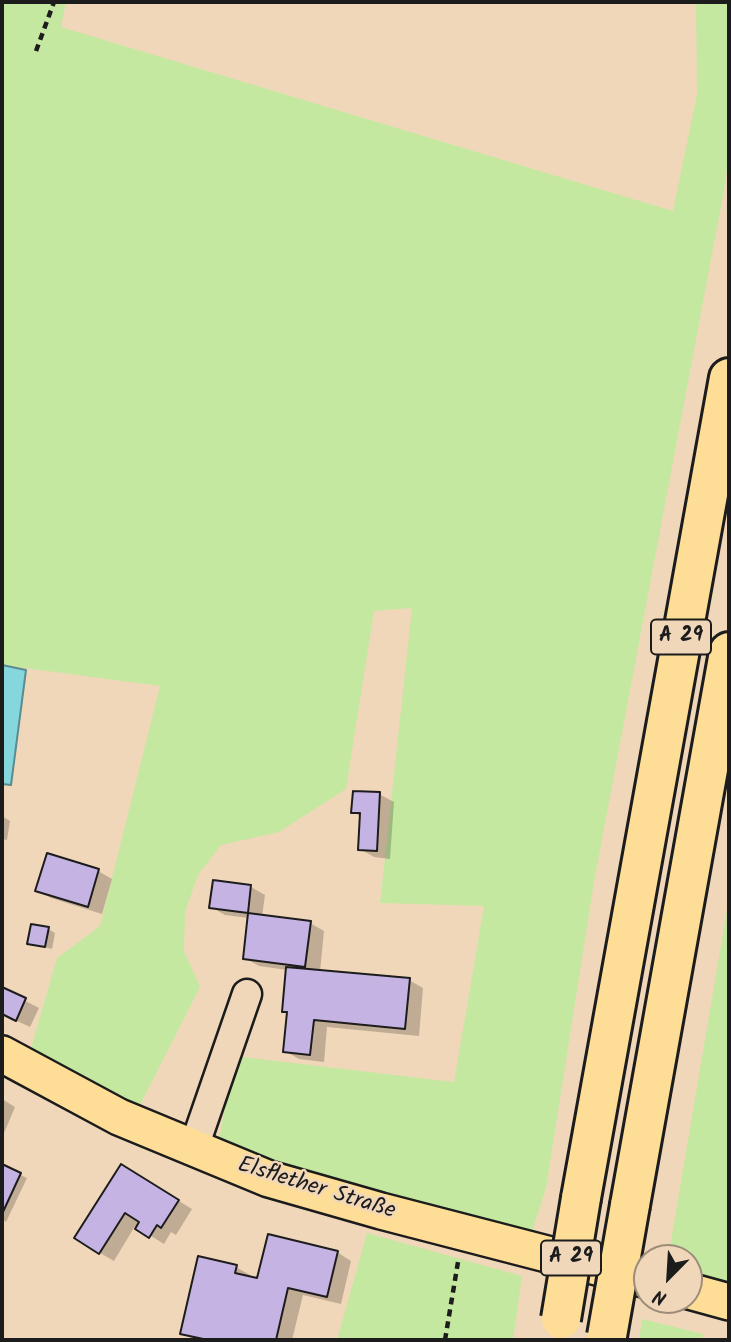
<!DOCTYPE html>
<html>
<head>
<meta charset="utf-8">
<style>
  body { margin:0 }
  #map { position:relative; width:731px; height:1342px; overflow:hidden; background:#f1d7b9; font-family:Kalam,sans-serif }
  canvas { display:block }
  .frame { position:absolute; inset:0; border:4px solid #1c1c1c; pointer-events:none }
  .north { position:absolute; left:633px; top:1244px; width:70px; height:70px; box-sizing:border-box; background:#f1d7b9; border:2px solid #9c8c7a; border-radius:50%; rotate:204deg; font-size:19px; font-weight:700; line-height:28px; text-align:center; color:#1c1c1c }
  .north::after { content:''; display:block; margin:auto; width:24px; height:32px; background:#1c1c1c; clip-path:polygon(50% 0,100% 100%,50% 72%,0 100%) }
</style>
</head>
<body>
<div id="map">
<canvas width="731" height="1342"></canvas>
<div class="frame"></div>
<div class="north">N</div>
</div>
<script>
const ctx = document.querySelector('canvas').getContext('2d');
ctx.lineJoin = 'round';
function fill(path, color) {
  ctx.fillStyle = color;
  ctx.fill(path, 'evenodd');
}
function shape(rows) {
  const path = new Path2D();
  for (const r of rows) {
    path.moveTo(r[0], r[1]);
    for (let i = 2; i < r.length; i += 2) path.lineTo(r[i], r[i + 1]);
  }
  return path;
}
function stroke(path, color, width, dash) {
  ctx.strokeStyle = color;
  ctx.lineWidth = width;
  ctx.lineCap = dash ? 'butt' : 'round';
  ctx.setLineDash(dash || []);
  ctx.stroke(path);
}
function drawText(font, color, halo, rows, align = 'center') {
  ctx.font = font + ' Kalam,sans-serif';
  ctx.lineWidth = 5;
  ctx.setLineDash([]);
  ctx.textBaseline = 'middle';
  ctx.strokeStyle = halo;
  ctx.fillStyle = color;
  for (const [text, x, y, turn = 0] of rows) {
    ctx.save();
    ctx.translate(x, y);
    ctx.rotate((+turn || 0) * Math.PI / 180);
    ctx.textAlign = isNaN(turn) ? turn : align;
    if (halo) ctx.strokeText(text, 0, 0);
    ctx.fillText(text, 0, 0);
    ctx.restore();
  }
}
fill(shape([
  [2,2,66,2,61,27,673,211,697,94,696,2,729,2,729,152,725,185,594,882,546,1188,530,1238,218,1145,234,1056,454,1082,484,906,380,903,412,608,374,611,346,789,279,832,221,845,198,875,185,912,184,951,200,987,137,1111,29,1055,57,958,100,926,160,686,2,665],
  [729,898,729,1284,689,1274,689,1258,668,1258],
  [367,1233,522,1276,513,1340,337,1340],
  [642,1319,703,1334,702,1340,639,1340]
]), '#c5e8a1');
const water = shape([
  [2,665,26,670,11,785,2,784,2,665]
]);
fill(water, '#85d7dd');
stroke(water, '#5b8c90', 2);
fill(shape([
  [379,794,394,802,390,859,374,857,360,849,361,817,353,812],
  [2,816,10,821,7,840,2,839],
  [98,871,112,879,102,914,51,898,37,890],
  [214,882,251,887,265,895,262,917,310,923,324,931,320,972,409,980,423,988,419,1036,327,1027,324,1062,299,1059,285,1051,288,1014,283,1011,287,970,259,966,245,958,249,918,225,915,211,907],
  [48,929,55,933,52,949,29,943],
  [2,989,39,1008,30,1027,2,1014],
  [2,1099,15,1107,2,1138],
  [2,1166,27,1178,6,1222,2,1219],
  [135,1174,192,1209,176,1235,171,1232,164,1244,135,1226,114,1261,100,1253],
  [337,1252,351,1261,341,1304,303,1295,292,1340,195,1340,182,1333,236,1267,250,1275,249,1278,258,1280]
]), '#0003');
const building = shape([
  [353,791,380,792,377,851,358,850,360,813,351,813,353,791],
  [47,853,99,869,88,907,35,891,47,853],
  [213,880,251,885,248,913,209,908,213,880],
  [248,913,311,921,305,967,243,959,248,913],
  [31,924,49,927,45,947,27,944,31,924],
  [286,967,410,978,405,1029,314,1020,310,1055,283,1052,287,1012,282,1012,286,967],
  [2,987,26,998,16,1021,2,1014,2,987],
  [2,1164,21,1173,2,1214,2,1164],
  [121,1164,179,1200,161,1228,157,1225,149,1238,135,1229,139,1222,125,1213,99,1254,74,1238,121,1164],
  [268,1234,338,1251,327,1297,288,1288,276,1340,208,1340,180,1334,198,1256,237,1265,235,1273,257,1278,268,1234]
]);
fill(building, '#c4b3e3');
stroke(building, '#1c1c1c', 2);
const minor = shape([
  [193,1150,247,994]
]);
const major = shape([
  [2,1054,119,1117,269,1179,381,1211,647,1280],
  [689,1291,729,1302]
]);
const highway = shape([
  [581,1198,729,378],
  [630,1205,729,652]
]);
stroke(minor, '#1c1c1c', 33);
stroke(major, '#1c1c1c', 40);
stroke(highway, '#1c1c1c', 44);
stroke(shape([
  [36,51,54,2],
  [445,1340,458,1262]
]), '#1c1c1c', 4.5, [7, 5]);
stroke(minor, '#f1d7b9', 28);
stroke(major, '#fedd96', 35);
stroke(highway, '#fedd96', 38);
const highwayBridge = shape([
  [561,1319,581,1198],
  [607,1336,630,1205]
]);
stroke(highwayBridge, '#1c1c1c', 44, []);
stroke(highwayBridge, '#fedd96', 38);
for (const [x, y, w] of [
  [681,637,60],
  [571,1258,60]
]) {
  const box = new Path2D();
  box.roundRect(x - w / 2, y - 17.5, w, 35, 5);
  ctx.fillStyle = '#f1d7b9';
  ctx.fill(box);
  stroke(box, '#1c1c1c', 2);
}
drawText('bold 21px', '#1c1c1c', null, [
  ["A 29",681,637],
  ["A 29",571,1258]
]);
drawText('23px', '#1c1c1c', '#f1d7b9', [
  ["Elsflether Straße",316,1190,17]
]);
</script>
</body>
</html>
